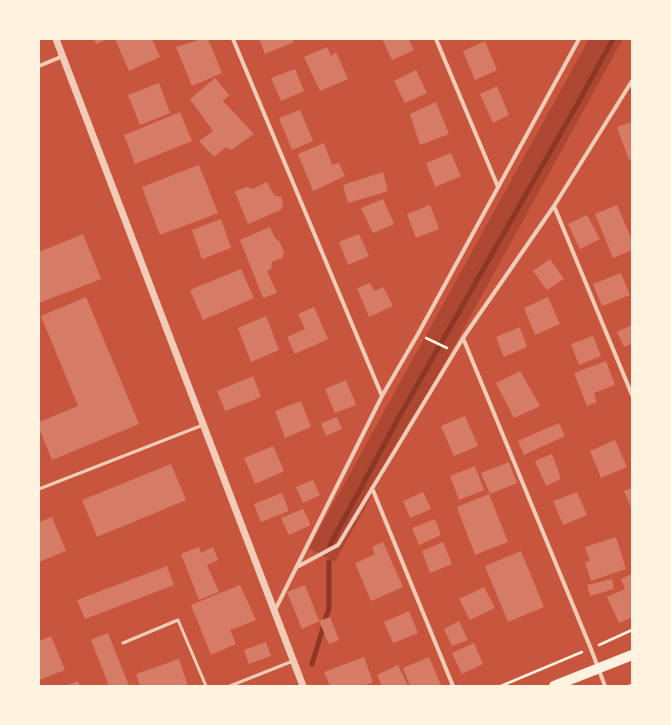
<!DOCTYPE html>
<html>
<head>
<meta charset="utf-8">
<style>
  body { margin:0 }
  #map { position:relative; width:671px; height:725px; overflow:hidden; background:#c8553d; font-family:"Exo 2",sans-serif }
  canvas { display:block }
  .frame { position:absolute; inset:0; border:40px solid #fff3e0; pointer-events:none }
</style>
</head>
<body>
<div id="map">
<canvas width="671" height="725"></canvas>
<div class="frame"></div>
</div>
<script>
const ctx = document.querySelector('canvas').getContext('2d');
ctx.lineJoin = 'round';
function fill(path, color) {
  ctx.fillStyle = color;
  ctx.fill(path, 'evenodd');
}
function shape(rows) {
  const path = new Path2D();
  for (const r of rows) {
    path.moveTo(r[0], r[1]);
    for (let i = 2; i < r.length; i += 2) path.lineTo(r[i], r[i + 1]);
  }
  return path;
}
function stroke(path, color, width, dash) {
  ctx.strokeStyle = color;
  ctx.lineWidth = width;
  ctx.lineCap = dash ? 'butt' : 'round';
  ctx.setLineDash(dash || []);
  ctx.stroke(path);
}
fill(shape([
  [589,39,623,39,335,562,309,548]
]), '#ae4732');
stroke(shape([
  [330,545,399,417,578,103,613,39],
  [312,664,329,608,329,562]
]), '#8f3625', 5);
fill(shape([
  [94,39,107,39,96,44],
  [115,39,152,39,160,57,129,71],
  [202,39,208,39,222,73,192,86,176,47],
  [259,39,292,39,294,42,265,54],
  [382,39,409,39,414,50,392,60],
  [485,41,497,70,475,80,463,51],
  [327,47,331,56,336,52,348,79,320,91,304,57],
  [295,69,304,91,281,101,271,78],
  [416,70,427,93,405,103,394,81],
  [215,78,229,95,223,101,254,134,231,150,226,147,214,157,199,141,213,131,190,99],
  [159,83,170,113,140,125,128,95],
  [497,86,509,115,493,123,480,94],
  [436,102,449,134,420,145,410,114],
  [300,110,313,141,292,150,279,118],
  [180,112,192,141,135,164,124,135],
  [632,122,632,159,629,160,617,127],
  [324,143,332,165,339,163,345,176,313,191,298,154],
  [451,153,461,176,435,187,426,163],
  [199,165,218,213,160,235,142,187],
  [383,172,388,191,348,203,343,185],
  [267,182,274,195,281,197,283,204,281,210,248,224,235,192,246,187,253,189],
  [383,199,394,224,373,233,361,208],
  [430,205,439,229,416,238,407,214],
  [617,205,632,240,632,250,613,258,595,214],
  [587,215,600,239,580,249,568,224],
  [221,219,231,248,202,259,192,230],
  [270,227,275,238,279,241,284,252,282,258,272,262,271,269,267,271,277,293,263,298,240,240],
  [83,234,101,279,39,303,39,252],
  [359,234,369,256,348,265,339,242],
  [550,259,564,279,547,290,533,271],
  [241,269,254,298,203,320,190,290],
  [621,273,630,295,602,306,593,284],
  [370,283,374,291,383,287,393,306,369,317,357,288],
  [86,297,139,424,52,460,39,428,39,422,78,406,41,316],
  [548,297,560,324,535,335,524,308],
  [314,307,328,339,295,354,287,337,305,329,298,314],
  [266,316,279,350,251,362,238,328],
  [632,325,632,344,624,347,617,332],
  [520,327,527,347,504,357,496,337],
  [593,336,601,356,579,365,571,344],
  [606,361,615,385,594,393,597,402,587,406,574,373],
  [520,371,540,406,514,418,496,383],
  [253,376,261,397,225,411,217,391],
  [346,380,356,405,335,413,325,389],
  [301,401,311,427,285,438,275,411],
  [465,416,478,446,454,456,441,426],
  [337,417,342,429,326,436,321,423],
  [559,423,565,436,524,455,518,441],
  [615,440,627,467,601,478,590,451],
  [273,446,284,471,255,484,244,458],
  [552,454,561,479,546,486,535,461],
  [509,462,517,483,490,494,481,473],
  [171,464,186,500,97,537,82,500],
  [475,466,484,490,459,500,450,476],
  [313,480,320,495,303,503,296,487],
  [632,488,632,510,624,491],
  [423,492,431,509,410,518,403,501],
  [577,492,587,515,563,525,553,501],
  [282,493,289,511,261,522,254,504],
  [489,494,508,542,475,555,457,507],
  [303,509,311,525,289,535,281,518],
  [52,517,66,551,39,562,39,522],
  [435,519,441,535,419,545,412,528],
  [616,537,626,569,591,581,585,562,590,561,585,547],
  [383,542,403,587,371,601,355,563,375,554,372,547],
  [443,542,452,564,430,573,422,551],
  [199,547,201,553,213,547,218,560,207,565,219,592,199,600,181,554],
  [521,551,544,607,508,622,485,566],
  [167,566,174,585,85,619,77,600],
  [632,574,632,617,619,623,607,597,625,589,621,579],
  [612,579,614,589,590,596,587,585],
  [240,585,256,620,230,630,236,644,211,655,191,605],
  [305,585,319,621,302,629,287,592],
  [484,587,495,608,470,620,459,599],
  [409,611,418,633,393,643,384,622],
  [330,617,339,640,329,644,319,621],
  [459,621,468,640,452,646,444,629],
  [108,633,129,686,109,686,91,640],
  [51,636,65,670,39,680,39,641],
  [266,642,271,656,249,664,244,650],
  [474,643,483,664,462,674,452,653],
  [364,657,373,682,363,686,330,686,324,672],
  [429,657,441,685,439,686,410,686,403,668],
  [179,659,188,686,140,686,136,674],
  [398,665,408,686,382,686,377,675],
  [78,681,80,686,66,686]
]), '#d67c66');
stroke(shape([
  [426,338,447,348],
  [599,645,632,630],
  [501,686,582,652],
  [629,686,632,685]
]), '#fff3e0', 2.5);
stroke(shape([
  [39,489,203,425],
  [123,643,178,620,206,686],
  [230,686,293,661]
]), '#f1ccb7', 3);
stroke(shape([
  [233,39,382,396],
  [436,39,498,187],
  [39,66,63,56],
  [554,206,632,395],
  [463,338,591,649,605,686],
  [372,488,453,686],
  [297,567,338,545,463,338,554,206,632,81],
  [275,610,382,396,418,334,579,39]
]), '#f1ccb7', 4);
stroke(shape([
  [56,39,303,686]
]), '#f1ccb7', 7);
stroke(shape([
  [554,686,632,655]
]), '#fff3e0', 10);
</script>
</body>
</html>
